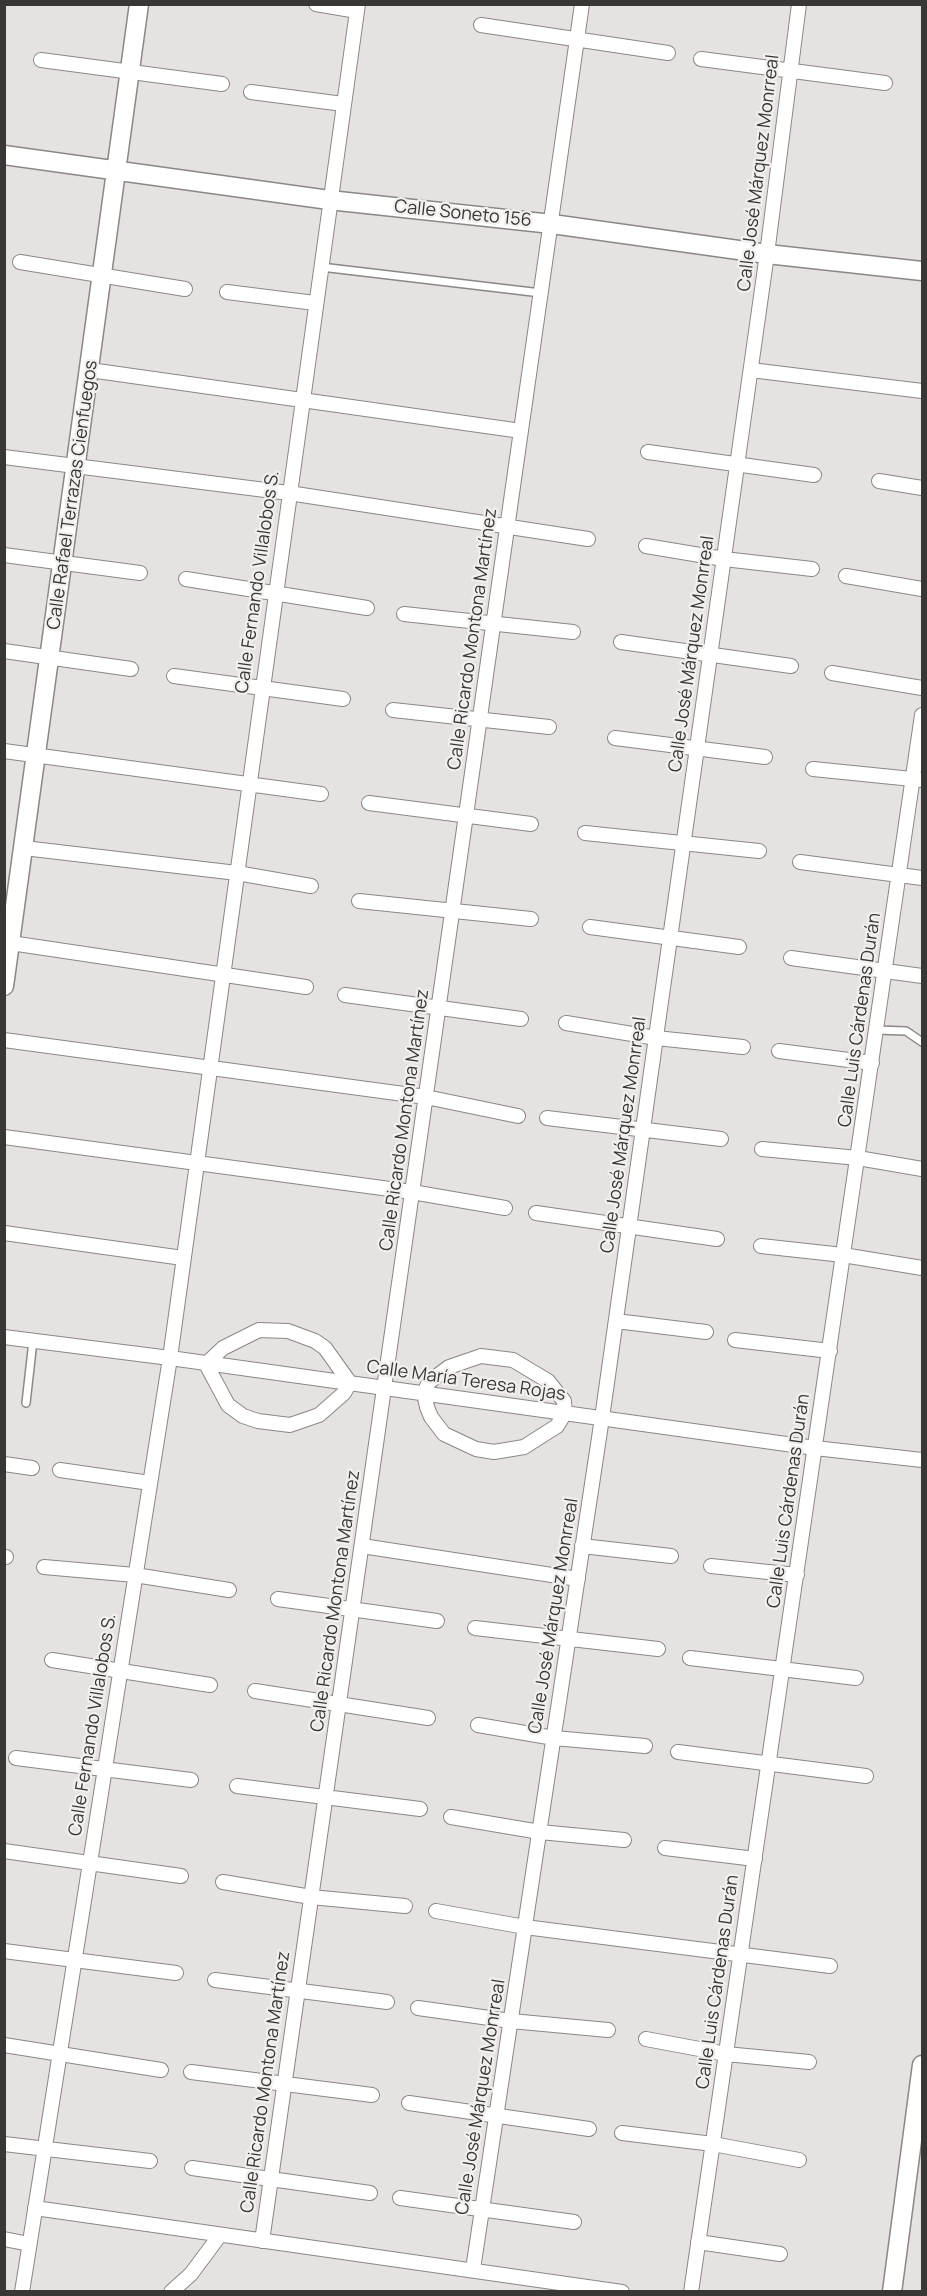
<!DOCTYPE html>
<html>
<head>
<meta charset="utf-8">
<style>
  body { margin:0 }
  #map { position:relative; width:927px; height:2296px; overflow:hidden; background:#e6e2e1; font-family:Manrope,sans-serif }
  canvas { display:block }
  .frame { position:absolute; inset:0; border:6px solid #383736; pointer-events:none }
</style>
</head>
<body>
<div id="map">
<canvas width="927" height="2296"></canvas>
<div class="frame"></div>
</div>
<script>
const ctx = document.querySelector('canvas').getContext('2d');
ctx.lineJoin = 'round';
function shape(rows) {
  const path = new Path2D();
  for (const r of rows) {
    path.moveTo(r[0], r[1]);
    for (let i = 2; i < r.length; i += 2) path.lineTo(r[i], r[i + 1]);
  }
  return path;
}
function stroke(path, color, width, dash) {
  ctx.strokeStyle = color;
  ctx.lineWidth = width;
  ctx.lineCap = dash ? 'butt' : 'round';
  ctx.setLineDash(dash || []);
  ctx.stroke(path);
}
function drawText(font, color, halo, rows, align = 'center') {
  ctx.font = font + ' Manrope,sans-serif';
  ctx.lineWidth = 4.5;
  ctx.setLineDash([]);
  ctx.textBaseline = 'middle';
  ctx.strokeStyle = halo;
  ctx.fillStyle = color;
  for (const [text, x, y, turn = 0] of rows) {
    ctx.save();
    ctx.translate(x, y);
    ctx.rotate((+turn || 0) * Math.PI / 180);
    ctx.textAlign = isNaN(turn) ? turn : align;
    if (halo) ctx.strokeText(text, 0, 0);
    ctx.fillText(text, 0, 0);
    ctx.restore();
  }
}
const service = shape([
  [321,267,541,293],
  [876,1030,906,1031,922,1042],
  [26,1403,33,1341]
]);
const minor = shape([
  [316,4,357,11],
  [481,25,668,53],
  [701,59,885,83],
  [41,60,222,84],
  [251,92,343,104],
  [20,262,185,289],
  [227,292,315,303],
  [90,370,521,431],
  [751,370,922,391],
  [648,452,814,475],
  [4,457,289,493,588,539],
  [879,481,922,488],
  [646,546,724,559,812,569],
  [4,555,140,573],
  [846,576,922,589],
  [186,579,367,608],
  [404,614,573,632],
  [621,642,791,666],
  [4,651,131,669],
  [832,673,922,688],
  [174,676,343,699],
  [393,710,549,727],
  [615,738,765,757],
  [4,751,321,794],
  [813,769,922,780],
  [369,803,531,824],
  [585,833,759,851],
  [24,848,237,873,311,886],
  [800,862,922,878],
  [359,901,531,919],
  [590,927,739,947],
  [4,942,306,987],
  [791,958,922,976],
  [345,995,521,1019],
  [566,1023,656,1038,743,1047],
  [4,1040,426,1097,518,1116],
  [779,1051,872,1063],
  [547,1118,721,1139],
  [4,1137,412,1192,505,1208],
  [762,1149,858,1158,922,1169],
  [536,1213,717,1239],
  [4,1233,183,1258],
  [761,1246,843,1255,922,1268],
  [616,1321,706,1332],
  [259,1330,288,1331,315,1341,325,1348,350,1383,344,1393,319,1415,290,1425,258,1421,243,1416,228,1405,206,1364,223,1348,259,1330],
  [4,1337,170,1358,815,1448,922,1460],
  [735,1340,830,1351],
  [481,1356,513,1360,548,1381,564,1401,565,1413,557,1426,524,1447,494,1452,476,1449,444,1434,431,1417,427,1407,424,1393,429,1382,449,1367,481,1356],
  [4,1464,32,1468],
  [60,1470,150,1483],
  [362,1546,578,1579],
  [582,1546,671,1556],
  [4,1557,6,1557],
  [711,1566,797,1575],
  [44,1567,135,1575,229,1590],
  [278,1599,437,1621],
  [475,1628,658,1649],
  [690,1658,856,1678],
  [52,1660,210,1685],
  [255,1691,428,1718],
  [478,1725,554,1738,645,1746],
  [678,1752,866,1776],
  [16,1758,191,1780],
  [237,1786,420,1809],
  [451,1817,540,1832,624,1840],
  [665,1848,755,1859],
  [4,1851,181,1876],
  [223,1882,311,1897,405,1906],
  [436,1911,525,1927,830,1966],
  [4,1951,176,1973],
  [215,1980,387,2002],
  [418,2008,511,2021,608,2030],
  [646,2039,726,2054,809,2062],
  [4,2045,161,2070],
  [191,2072,372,2095],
  [409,2103,589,2129],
  [622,2133,713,2144,799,2160],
  [4,2144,150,2161],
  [192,2168,370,2193],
  [400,2198,574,2222],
  [35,2208,622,2292],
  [4,2239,29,2244],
  [262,2241,582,4],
  [698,2242,780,2254],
  [473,2269,602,1418,767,254,799,4],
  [22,2292,170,1358,358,4],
  [171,2292,191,2274,220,2235],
  [691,2292,922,715]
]);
const tertiary = shape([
  [4,155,329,200,552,224,767,254,922,271],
  [4,986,139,4],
  [892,2292,922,2065]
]);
stroke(service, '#8a8786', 10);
stroke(minor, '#8a8786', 16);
stroke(tertiary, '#8a8786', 21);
stroke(service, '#fff', 7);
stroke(minor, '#fff', 14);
stroke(tertiary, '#fff', 18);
drawText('18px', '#383736', '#f3efef', [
  ["Calle José Márquez Monrreal",759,173,-83],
  ["Calle Soneto 156",463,214,6],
  ["Calle Rafael Terrazas Cienfuegos",73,495,-82],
  ["Calle Fernando Villalobos S.",258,582,-82],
  ["Calle Ricardo Montona Martínez",473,639,-82],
  ["Calle José Márquez Monrreal",692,654,-82],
  ["Calle Luis Cárdenas Durán",860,1020,-82],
  ["Calle Ricardo Montona Martínez",405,1120,-82],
  ["Calle José Márquez Monrreal",624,1135,-82],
  ["Calle María Teresa Rojas",466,1381,8],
  ["Calle Luis Cárdenas Durán",789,1501,-82],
  ["Calle Ricardo Montona Martínez",336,1601,-82],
  ["Calle José Márquez Monrreal",554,1616,-81],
  ["Calle Fernando Villalobos S.",93,1725,-81],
  ["Calle Luis Cárdenas Durán",718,1982,-82],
  ["Calle Ricardo Montona Martínez",266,2082,-82],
  ["Calle José Márquez Monrreal",481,2097,-81]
]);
</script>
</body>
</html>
